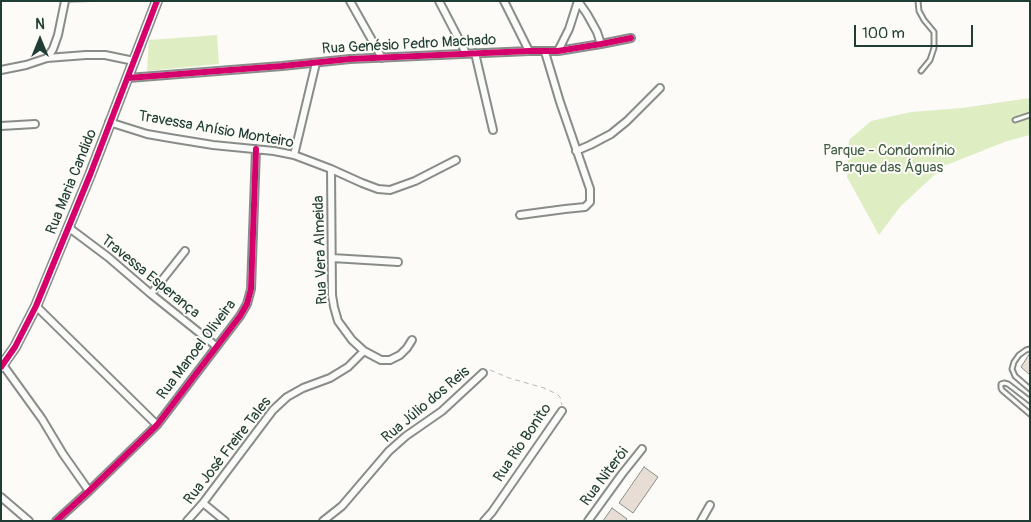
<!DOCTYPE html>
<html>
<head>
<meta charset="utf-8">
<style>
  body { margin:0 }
  #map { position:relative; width:1031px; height:522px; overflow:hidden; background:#fcfbf8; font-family:Pangolin,sans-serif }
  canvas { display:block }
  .frame { position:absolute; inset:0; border:2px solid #1f3d34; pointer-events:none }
  .north { position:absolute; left:15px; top:15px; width:50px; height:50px; -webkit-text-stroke:4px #fdfcf7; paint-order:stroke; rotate:0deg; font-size:14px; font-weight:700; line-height:20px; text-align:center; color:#1f3d34 }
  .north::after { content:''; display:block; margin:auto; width:18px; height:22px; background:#1f3d34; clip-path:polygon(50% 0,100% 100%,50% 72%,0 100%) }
  .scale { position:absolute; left:854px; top:25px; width:119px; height:22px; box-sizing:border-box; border:2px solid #1f3d34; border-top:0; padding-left:6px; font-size:15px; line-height:18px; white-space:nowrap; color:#1f3d34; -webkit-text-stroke:4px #fdfcf7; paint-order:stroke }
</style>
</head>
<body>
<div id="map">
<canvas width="1031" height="522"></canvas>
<div class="frame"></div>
<div class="north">N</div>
<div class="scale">100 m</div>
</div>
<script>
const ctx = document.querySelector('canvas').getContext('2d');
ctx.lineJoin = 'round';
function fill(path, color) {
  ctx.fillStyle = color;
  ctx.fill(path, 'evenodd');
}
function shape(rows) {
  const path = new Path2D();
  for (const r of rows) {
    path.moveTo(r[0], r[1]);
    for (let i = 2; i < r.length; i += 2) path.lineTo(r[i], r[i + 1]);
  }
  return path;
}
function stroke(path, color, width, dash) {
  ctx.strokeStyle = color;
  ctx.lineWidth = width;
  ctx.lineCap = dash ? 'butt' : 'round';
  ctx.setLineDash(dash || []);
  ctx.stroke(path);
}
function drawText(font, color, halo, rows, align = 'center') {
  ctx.font = font + ' Pangolin,sans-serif';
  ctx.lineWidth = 4;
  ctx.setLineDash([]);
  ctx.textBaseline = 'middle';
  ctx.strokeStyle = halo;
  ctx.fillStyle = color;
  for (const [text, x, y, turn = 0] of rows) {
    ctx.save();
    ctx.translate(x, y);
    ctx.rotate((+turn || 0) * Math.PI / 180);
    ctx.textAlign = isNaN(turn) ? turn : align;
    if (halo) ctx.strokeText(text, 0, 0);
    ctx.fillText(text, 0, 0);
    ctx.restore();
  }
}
fill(shape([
  [217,35,219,64,147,71,149,40],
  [1030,98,1030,135,1007,141,944,166,900,207,879,235,847,177,849,140,871,121,911,112,962,108]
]), '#dfedc3');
const building = shape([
  [71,1,111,1,70,2,71,1],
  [1030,353,1030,375,1021,367,1030,353],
  [644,467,658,477,633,513,619,503,644,467],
  [612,508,627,519,625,521,603,521,612,508]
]);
fill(building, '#e7ddd5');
stroke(building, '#888d8a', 1);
const lane = shape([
  [918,1,919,11,924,20,934,32,934,48,930,60,921,71],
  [1015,120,1030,115],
  [1030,349,1026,350,1019,355,1014,362,1012,369,1015,376,1030,389],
  [1030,401,1008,384,1004,383,1001,384,1001,388,1002,390,1030,414]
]);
const street = shape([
  [350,1,382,58],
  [439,1,466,53],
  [504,1,529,51],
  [578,1,587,14,597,32,601,44],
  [558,51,569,29,578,1],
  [475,53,493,130],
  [47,58,53,49,58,35,65,1],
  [1,70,26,65,47,58,86,55,105,55,134,61],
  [128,78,282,66,350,59,529,51,558,51,601,44,631,38],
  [109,122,147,134,170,138,213,145,274,151,294,155,331,169,362,183,378,189,390,190,415,181,456,160],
  [1,126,35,124],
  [576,151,590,145,611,134,627,121,660,88],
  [294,155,316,63],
  [331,169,332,295,334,307,338,321,352,340,364,351,381,360,390,360,400,355,407,348,412,340],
  [520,215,565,209,585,207,590,202,590,189,560,102,545,52],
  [68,227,108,257,151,294,216,346],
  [332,258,398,262],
  [151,294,185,251],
  [36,306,157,425],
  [3,365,42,419,63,454,89,491],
  [1,497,29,521],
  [203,503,225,521],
  [56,521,89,491,157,425,240,316,247,304,251,289,256,149],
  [187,521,203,503,273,410,287,397,303,388,330,378,348,367,364,351],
  [323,521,342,506,389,451,406,436,442,411,483,373],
  [484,521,492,512,562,411],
  [588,521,622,474,642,449],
  [701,521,710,505]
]);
const secondary = shape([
  [1,367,15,347,36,306,90,175,157,1]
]);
stroke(lane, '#888d8a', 7);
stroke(street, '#888d8a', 10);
stroke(secondary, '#888d8a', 12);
stroke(shape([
  [490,370,509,378,544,388,557,394,560,397,562,405]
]), '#b5b8b6', 1, [5, 4]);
stroke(lane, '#fbfbf9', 3);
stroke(street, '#fbfbf9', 6);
stroke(secondary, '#fbfbf9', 9);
stroke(shape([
  [128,78,282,66,350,59,529,51,558,51,601,44,631,38],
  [1,367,15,347,36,306,90,175,157,1],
  [56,521,89,491,157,425,240,316,247,304,251,289,256,149]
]), '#d6006c', 6);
drawText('15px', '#1f3d34', '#fdfcf7', [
  ["Rua Genésio Pedro Machado",409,45,-3],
  ["Travessa Anísio Monteiro",216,130,10],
  ["Rua Maria Candido",72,182,-68],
  ["Rua Vera Almeida",321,250,-92],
  ["Travessa Esperança",150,277,39],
  ["Rua Manoel Oliveira",197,350,-53],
  ["Rua Júlio dos Reis",426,405,-40],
  ["Rua Rio Bonito",523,443,-56],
  ["Rua José Freire Tales",228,451,-52],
  ["Rua Niterói",605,477,-53]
]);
drawText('15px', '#415e48', '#fdfcf7', [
  ["Parque - Condomínio",889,151],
  ["Parque das Águas",889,168]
]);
</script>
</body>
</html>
